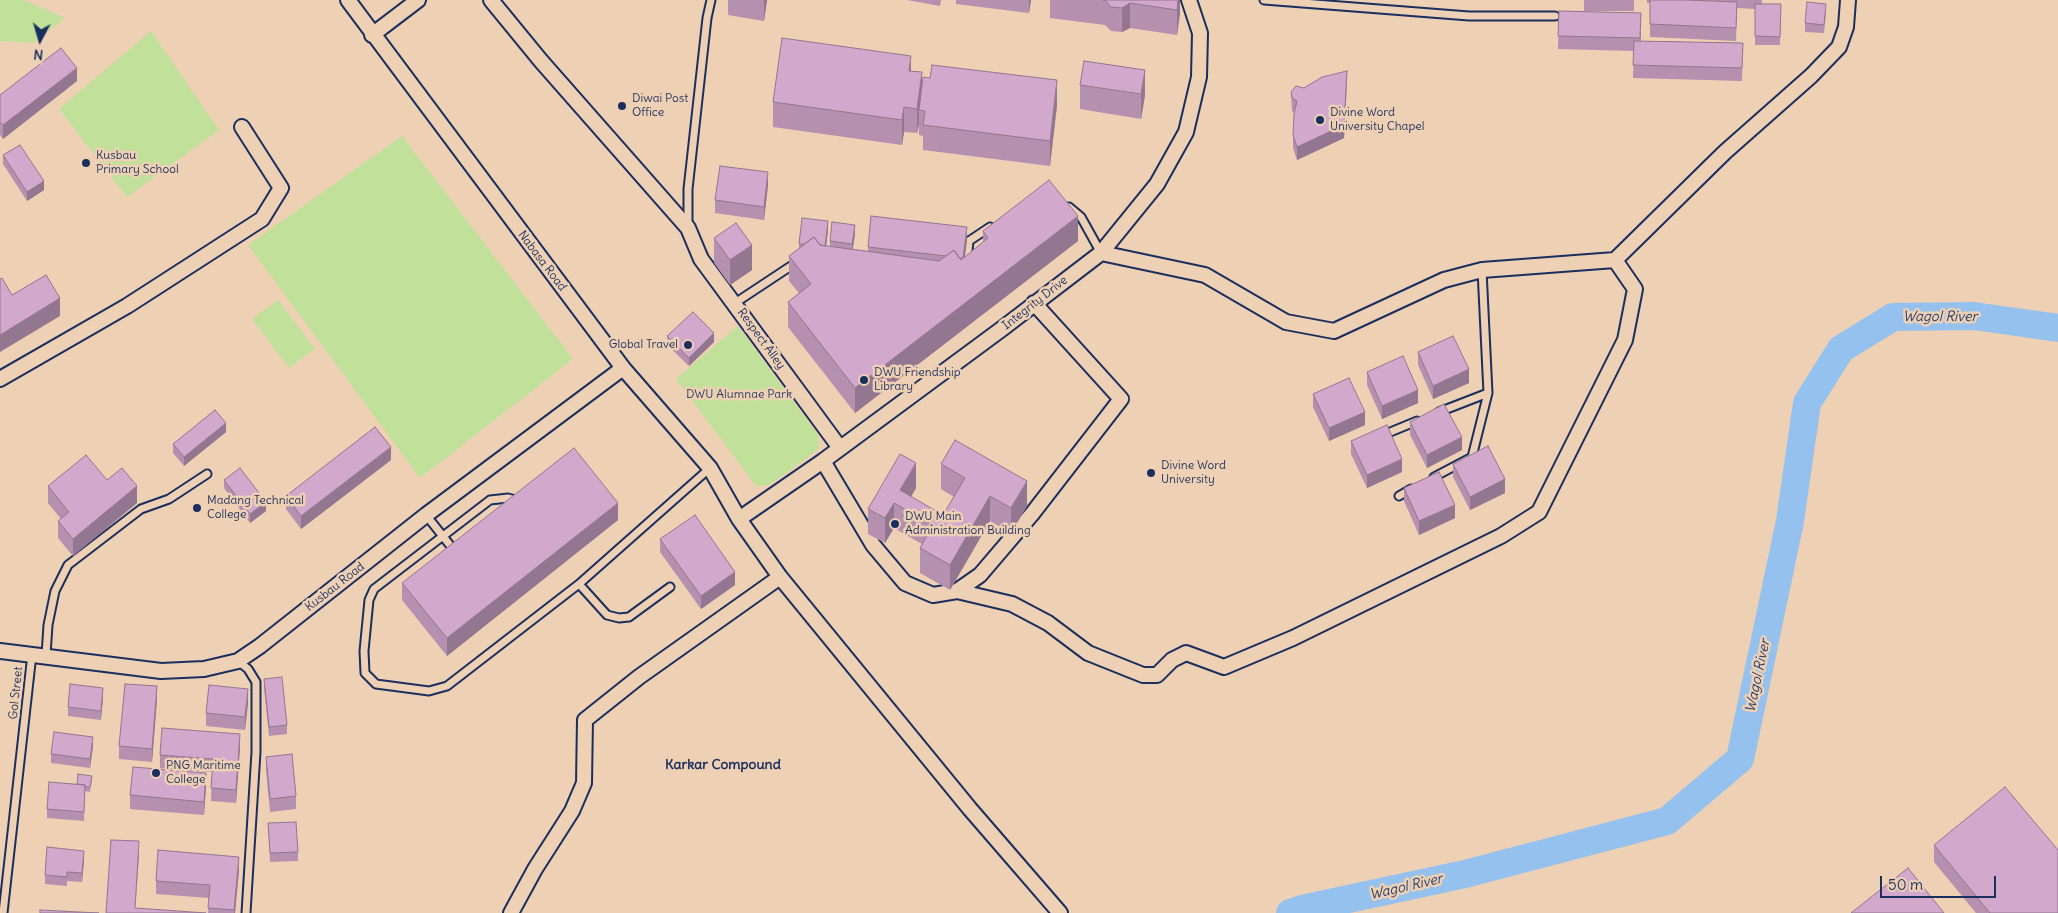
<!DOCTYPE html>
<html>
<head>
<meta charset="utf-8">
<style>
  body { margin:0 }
  #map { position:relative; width:2058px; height:913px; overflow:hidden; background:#eed0b4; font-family:Delius,sans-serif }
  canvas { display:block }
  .north { position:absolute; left:15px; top:15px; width:50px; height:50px; -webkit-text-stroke:4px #eed0b4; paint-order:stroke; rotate:186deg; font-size:14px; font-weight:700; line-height:20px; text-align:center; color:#1b2f5e }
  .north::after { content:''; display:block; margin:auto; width:18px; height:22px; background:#1b2f5e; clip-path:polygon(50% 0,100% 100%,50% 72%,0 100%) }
  .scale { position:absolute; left:1880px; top:876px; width:116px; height:22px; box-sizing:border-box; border:2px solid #1b2f5e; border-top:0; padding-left:6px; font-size:15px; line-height:18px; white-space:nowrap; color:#1b2f5e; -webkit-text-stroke:4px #eed0b4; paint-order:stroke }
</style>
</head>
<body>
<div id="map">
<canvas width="2058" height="913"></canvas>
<div class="north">N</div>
<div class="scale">50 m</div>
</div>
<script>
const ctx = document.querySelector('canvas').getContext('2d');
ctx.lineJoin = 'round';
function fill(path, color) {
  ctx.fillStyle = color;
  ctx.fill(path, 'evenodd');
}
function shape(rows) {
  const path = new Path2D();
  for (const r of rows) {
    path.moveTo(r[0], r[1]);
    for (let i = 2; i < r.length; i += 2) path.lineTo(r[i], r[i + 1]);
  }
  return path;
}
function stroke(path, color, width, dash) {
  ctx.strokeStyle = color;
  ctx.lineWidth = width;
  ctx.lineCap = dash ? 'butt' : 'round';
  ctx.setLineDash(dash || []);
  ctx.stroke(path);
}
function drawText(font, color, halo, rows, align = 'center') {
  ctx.font = font + ' Delius,sans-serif';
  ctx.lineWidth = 5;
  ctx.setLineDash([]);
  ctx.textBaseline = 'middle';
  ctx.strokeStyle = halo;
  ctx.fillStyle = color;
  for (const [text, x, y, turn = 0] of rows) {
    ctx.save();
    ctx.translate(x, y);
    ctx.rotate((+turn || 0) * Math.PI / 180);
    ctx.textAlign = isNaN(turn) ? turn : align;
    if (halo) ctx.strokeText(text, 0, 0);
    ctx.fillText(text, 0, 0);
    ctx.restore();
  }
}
fill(shape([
  [0,0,24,0,65,18,33,43,0,41],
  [151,31,219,130,127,197,59,109],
  [402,136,573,359,420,478,248,245],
  [278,300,315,349,289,368,252,319],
  [738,326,818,435,819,449,769,485,756,486,676,379]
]), '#c1e099');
stroke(shape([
  [1290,913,1302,909,1465,874,1667,821,1740,759,1790,521,1807,403,1841,349,1893,317,1974,316,2058,328]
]), '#95c1ee', 28);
const lane = shape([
  [1264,0,1469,16,1555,16],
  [1069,207,1081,217,1101,253],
  [688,226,688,189,707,18,711,0],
  [967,261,969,241,990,227],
  [735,303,797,262],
  [1439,412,1488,393],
  [1383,435,1417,421],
  [1434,477,1472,457,1488,393,1482,270],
  [1399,496,1411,489],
  [519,501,508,498,490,500,374,589,369,600,364,651,365,673,376,684,429,691,447,686,579,584,710,468],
  [426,515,453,549],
  [579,584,607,615,619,618,629,617,670,587],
  [46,655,48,625,55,591,68,565,141,509,169,499,207,474],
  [238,661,248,669,256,682,256,752,246,913],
  [3,913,32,654]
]);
const street = shape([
  [348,0,623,368,710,468,739,519,780,577,970,809,1060,913],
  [491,0,541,61,688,228,701,259,840,448],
  [372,35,418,0],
  [1101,253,1205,275,1286,322,1334,331,1444,280,1482,270,1615,260,1725,152,1811,76,1839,47,1846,27,1848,0],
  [0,379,127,306,262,219,281,188,242,127],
  [823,461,873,545,905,583,933,595,957,591,980,575,1032,514,1121,399,1034,303],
  [739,519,823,461,1003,328,1101,253,1157,184,1186,132,1199,77,1200,33,1189,0],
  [957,591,1012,604,1048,623,1088,653,1143,675,1157,675,1172,660,1186,653,1224,667,1293,638,1501,536,1539,512,1625,340,1635,289,1615,260],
  [0,651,161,671,204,669,238,661,260,646,426,515,623,368],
  [511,913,535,869,572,811,584,783,585,720,639,677,780,577]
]);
stroke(lane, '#1b2f5e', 11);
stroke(street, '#1b2f5e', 18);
stroke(lane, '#eed0b4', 7);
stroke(street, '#eed0b4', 14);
fill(shape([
  [728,0,767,0,764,21,728,15],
  [907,0,941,0,940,6],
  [956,0,1031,0,1029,13,956,4],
  [1050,0,1180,0,1180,13,1177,35,1130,28,1122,32,1111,31,1105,25,1050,18],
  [1584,0,1634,0,1634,11,1584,11],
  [1647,0,1762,0,1762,4,1781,4,1780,45,1755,45,1755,9,1737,8,1736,41,1650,37,1650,3,1647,3],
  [1559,11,1641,13,1641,41,1743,43,1742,81,1633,78,1634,51,1558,49],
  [1826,13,1824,33,1805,32,1805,23],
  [911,71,922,81,1057,105,1050,166,923,150,923,136,919,135,919,124,917,133,904,132,902,145,773,127,773,102],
  [77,81,3,139,0,135,0,95],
  [1080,85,1145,95,1141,119,1080,109],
  [1347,85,1344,138,1297,160,1293,148,1293,135,1294,113,1292,111,1291,92,1304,88],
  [3,155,44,190,27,201,3,164],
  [768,185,764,220,715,213,715,200],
  [828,230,826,246,830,246,830,241,855,234,853,249,868,251,868,247,967,240,965,257,983,243,983,231,1078,241,855,413,788,327,788,302,799,293,789,281,789,256,799,248,799,244],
  [714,238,752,270,730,285,714,263],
  [667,336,714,342,689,366,667,345],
  [1418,352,1469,383,1433,399,1418,365],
  [1367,372,1418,403,1382,419,1367,385],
  [1313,394,1365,425,1329,441,1313,407],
  [1410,422,1462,450,1427,468,1410,435],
  [226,432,184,466,173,453,173,444],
  [1351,441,1402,472,1367,488,1351,454],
  [391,460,301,529,286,509,286,496],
  [941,464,1027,506,1011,533,990,521,950,590,920,573,920,548,922,544,894,528,885,543,868,534,868,509,916,488,911,497,943,515,954,497,941,489],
  [1453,464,1505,493,1470,510,1453,477],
  [107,480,137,503,73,556,58,538,58,521,61,519,48,503,48,486],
  [224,480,266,511,250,523,224,488],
  [1404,488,1455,518,1419,535,1404,501],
  [618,520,447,656,402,600,402,583],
  [660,539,735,585,701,609,660,552],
  [264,679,287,725,287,734,269,736,264,688],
  [103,697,101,720,68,716,68,707],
  [157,699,152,762,119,759,119,746],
  [248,703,245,730,206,726,206,713],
  [93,746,90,768,51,763,51,754],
  [240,747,236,803,211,801,212,772,160,768,160,755],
  [266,757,296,796,296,809,270,812,266,770],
  [92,780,90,792,85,791,84,821,47,818,47,809,77,784],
  [206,786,204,815,130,809,130,795],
  [268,823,298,852,298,861,270,862],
  [1934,845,2058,913,1976,913,1934,862],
  [84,860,82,882,67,881,67,886,45,884,45,875],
  [239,870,235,913,208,913,209,898,156,894,156,881]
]), '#b590af');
fill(shape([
  [764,0,767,0,764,21],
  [1029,0,1031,0,1029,13],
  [1178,0,1180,0,1180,13,1177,35,1177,10],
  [1130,3,1130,28,1122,32,1122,8],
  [911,56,911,81,909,71],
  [77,68,77,81,3,139,3,125],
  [1145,70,1145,95,1141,119,1141,94],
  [1347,71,1344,138,1297,160,1297,147],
  [922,72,922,97,919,110,919,124,917,133,917,109],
  [1057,80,1057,105,1050,166,1050,141],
  [904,107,904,132,902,145,902,120],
  [768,172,768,185,764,220,764,207],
  [44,181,44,190,27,201,27,192],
  [1078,216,1078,241,855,413,855,388],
  [828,221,828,230,825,256,825,247],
  [855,225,855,234,852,252,852,244],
  [967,227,967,240,963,271,963,258],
  [752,245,752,270,730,285,730,260],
  [60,298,60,316,0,352,0,335],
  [714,333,714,342,689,366,689,358],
  [1469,369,1469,383,1433,399,1433,386],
  [1418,390,1418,403,1382,419,1382,406],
  [1365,412,1365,425,1329,441,1329,428],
  [226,423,226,432,184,466,184,457],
  [1462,437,1462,450,1427,468,1427,455],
  [391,447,391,460,301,529,301,516],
  [1402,459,1402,472,1367,488,1367,475],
  [916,463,916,488,904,508,900,490],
  [1505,479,1505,493,1470,510,1470,497],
  [1027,481,1027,506,1011,533,1011,508],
  [137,486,137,503,73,556,73,539],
  [990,496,990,521,950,590,950,565],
  [266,502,266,511,250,523,250,514],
  [618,503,618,520,447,656,447,638],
  [894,503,894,528,885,543,885,518],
  [1455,505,1455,518,1419,535,1419,521],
  [735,572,735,585,701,609,701,596],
  [157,686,157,699,152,762,152,749],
  [103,688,103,697,101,720,101,711],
  [248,689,248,703,245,730,245,717],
  [240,734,240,747,236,803,236,790],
  [93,737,93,746,90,768,90,759],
  [206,773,206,786,204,815,204,802],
  [139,841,139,855,135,913],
  [84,851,84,860,82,882,82,873],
  [239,857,239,870,235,913,234,913]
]), '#93768f');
const building = shape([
  [1103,0,1178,0,1177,10,1130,3,1122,8,1111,7,1105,0,1103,0],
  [1650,0,1686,0,1737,2,1736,28,1650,24,1650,0],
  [1807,2,1826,4,1824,25,1805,23,1807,2],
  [1755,4,1781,4,1780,37,1755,36,1755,4],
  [1559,11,1641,13,1640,38,1558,36,1559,11],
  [782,38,911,56,909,71,922,72,917,109,904,107,902,120,773,102,782,38],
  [1634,41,1743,43,1742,68,1633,65,1634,41],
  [61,48,77,68,3,125,0,122,0,95,61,48],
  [1084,61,1145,70,1141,94,1080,85,1084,61],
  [932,65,1057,80,1050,141,923,125,925,111,919,110,923,77,930,78,932,65],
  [1347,71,1344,125,1297,147,1293,135,1294,114,1297,101,1292,98,1291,92,1296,86,1304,88,1322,77,1347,71],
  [20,145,44,181,27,192,3,155,20,145],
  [720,166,768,172,764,207,715,200,720,166],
  [1049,180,1078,216,855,388,788,302,811,284,789,256,814,237,820,245,939,261,954,250,961,260,988,238,983,231,1049,180],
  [871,216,967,227,963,258,959,258,954,250,946,256,868,247,871,216],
  [802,218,828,221,825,246,820,245,814,237,804,244,799,244,802,218],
  [832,222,855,225,852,244,830,241,832,222],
  [736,223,752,245,730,260,714,238,736,223],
  [46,275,60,298,0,335,0,279,2,278,12,295,46,275],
  [693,312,714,333,689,358,667,336,693,312],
  [1453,336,1469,369,1433,386,1418,352,1453,336],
  [1403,356,1418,390,1382,406,1367,372,1403,356],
  [1349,378,1365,412,1329,428,1313,394,1349,378],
  [1444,404,1462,437,1427,455,1410,422,1444,404],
  [215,410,226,423,184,457,173,444,215,410],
  [1387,425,1402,459,1367,475,1351,441,1387,425],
  [375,427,391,447,301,516,286,496,375,427],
  [955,440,1027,481,1011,508,990,496,950,565,920,548,933,525,894,503,885,518,868,509,900,454,916,463,900,490,943,515,965,478,941,464,955,440],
  [1488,446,1505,479,1470,497,1453,464,1488,446],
  [574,448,618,503,447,638,402,583,574,448],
  [86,455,107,480,122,468,137,486,73,539,58,521,69,512,48,486,86,455],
  [240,468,266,502,250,514,224,480,240,468],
  [1439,472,1455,505,1419,521,1404,488,1439,472],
  [695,515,735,572,701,596,660,539,695,515],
  [282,677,287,725,269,727,264,679,282,677],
  [70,684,103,688,101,711,68,707,70,684],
  [125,684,157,686,152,749,119,746,125,684],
  [209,685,248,689,245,717,206,713,209,685],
  [162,728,240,734,236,790,211,788,213,759,160,755,162,728],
  [54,732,93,737,90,759,51,754,54,732],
  [292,754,296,796,270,799,266,757,292,754],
  [133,767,206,773,204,802,130,795,133,767],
  [78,774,92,776,90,787,85,787,85,785,77,784,78,774],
  [49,782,85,785,84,812,47,809,49,782],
  [2005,787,2058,850,2058,913,1990,913,1934,845,2005,787],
  [296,822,298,852,270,853,268,823,296,822],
  [111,840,139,841,135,908,206,913,106,913,111,840],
  [47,847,84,851,82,873,67,872,67,877,45,875,47,847],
  [158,850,239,857,234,910,208,908,210,885,156,881,158,850],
  [1908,868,1944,913,1851,913,1908,868],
  [40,910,99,913,40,913,40,910]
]);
fill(building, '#d2a8cc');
stroke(building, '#93768f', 1);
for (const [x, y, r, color] of [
  [622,106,5,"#1b2f5e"],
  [1320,120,5,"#1b2f5e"],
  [86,163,5,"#1b2f5e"],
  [688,345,5,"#1b2f5e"],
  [864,380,5,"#1b2f5e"],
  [1151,473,5,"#1b2f5e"],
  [197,508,5,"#1b2f5e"],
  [895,524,5,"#1b2f5e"],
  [156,773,5,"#1b2f5e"]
]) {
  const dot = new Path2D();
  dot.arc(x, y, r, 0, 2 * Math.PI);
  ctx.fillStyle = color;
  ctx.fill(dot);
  stroke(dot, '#eed0b4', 2);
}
drawText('12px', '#1b2f5e', '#eed0b4', [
  ["Diwai Post",632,99],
  ["Office",632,113],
  ["Divine Word",1330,113],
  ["University Chapel",1330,127],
  ["Kusbau",96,156],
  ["Primary School",96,170],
  ["Global Travel",678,345,"right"],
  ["DWU Friendship",874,373],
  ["Library",874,387],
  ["Divine Word",1161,466],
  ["University",1161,480],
  ["Madang Technical",207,501],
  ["College",207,515],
  ["DWU Main",905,517],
  ["Administration Building",905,531],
  ["PNG Maritime",166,766],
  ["College",166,780]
], 'left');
drawText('12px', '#1b2f5e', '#eed0b4', [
  ["Nabasa Road",542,261,53],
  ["Integrity Drive",1035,303,-38],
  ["Respect Alley",761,339,54],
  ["Kusbau Road",335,587,-38],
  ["Gol Street",16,693,-84]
]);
drawText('12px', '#2c4164', '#eed0b4', [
  ["DWU Alumnae Park",739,395]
]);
drawText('italic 14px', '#273e6c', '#eed0b4', [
  ["Wagol River",1940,317],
  ["Wagol River",1758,676,-78],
  ["Wagol River",1406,887,-13]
]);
drawText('bold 14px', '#1b2f5e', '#eed0b4', [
  ["Karkar Compound",723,765]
]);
</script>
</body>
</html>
